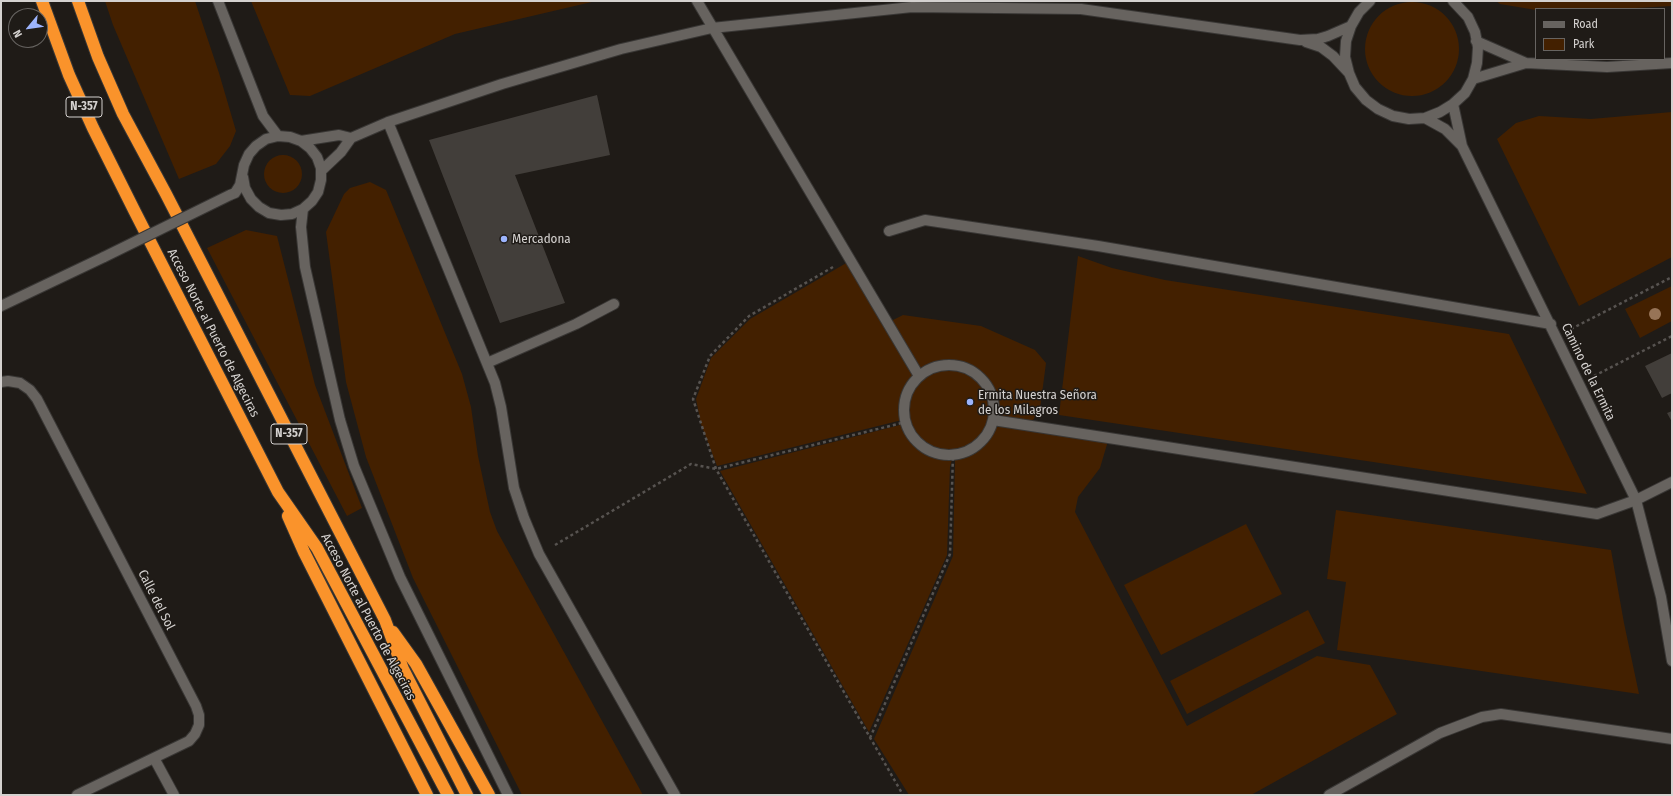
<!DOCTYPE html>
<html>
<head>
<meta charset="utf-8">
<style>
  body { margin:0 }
  #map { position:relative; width:1673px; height:796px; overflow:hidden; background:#1f1b17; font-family:"Fira Sans Condensed",sans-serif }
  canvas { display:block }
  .frame { position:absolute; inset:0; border:2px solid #d4d1cf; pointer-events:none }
  .legend { position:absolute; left:1535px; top:8px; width:130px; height:52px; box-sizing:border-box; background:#1f1b17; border:1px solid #676461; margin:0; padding:5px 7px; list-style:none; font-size:12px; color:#d4d1cf }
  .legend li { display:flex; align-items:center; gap:8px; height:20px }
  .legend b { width:20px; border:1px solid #676461 }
  .north { position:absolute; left:8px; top:8px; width:40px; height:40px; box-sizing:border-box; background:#1f1b17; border:1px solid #676461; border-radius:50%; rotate:241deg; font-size:11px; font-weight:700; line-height:16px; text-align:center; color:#d4d1cf }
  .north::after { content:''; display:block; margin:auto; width:14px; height:18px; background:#9cb4fd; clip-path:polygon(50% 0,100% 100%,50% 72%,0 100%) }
</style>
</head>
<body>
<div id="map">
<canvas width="1673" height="796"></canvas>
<div class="frame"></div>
<ul class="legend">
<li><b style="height:5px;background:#67635f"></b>Road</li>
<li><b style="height:11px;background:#432000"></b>Park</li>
</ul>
<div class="north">N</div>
</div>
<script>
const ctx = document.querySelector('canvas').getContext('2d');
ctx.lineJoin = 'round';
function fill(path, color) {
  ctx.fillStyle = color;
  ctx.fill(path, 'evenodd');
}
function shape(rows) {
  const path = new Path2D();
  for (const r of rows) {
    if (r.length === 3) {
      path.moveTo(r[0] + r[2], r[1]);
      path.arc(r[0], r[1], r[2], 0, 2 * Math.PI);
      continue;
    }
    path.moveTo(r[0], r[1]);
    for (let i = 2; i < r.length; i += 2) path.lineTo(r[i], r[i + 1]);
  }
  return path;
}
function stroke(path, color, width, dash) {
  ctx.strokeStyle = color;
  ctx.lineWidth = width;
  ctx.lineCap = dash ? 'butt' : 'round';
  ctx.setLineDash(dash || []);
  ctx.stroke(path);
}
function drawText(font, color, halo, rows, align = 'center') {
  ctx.font = font + ' "Fira Sans Condensed",sans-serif';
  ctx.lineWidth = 3;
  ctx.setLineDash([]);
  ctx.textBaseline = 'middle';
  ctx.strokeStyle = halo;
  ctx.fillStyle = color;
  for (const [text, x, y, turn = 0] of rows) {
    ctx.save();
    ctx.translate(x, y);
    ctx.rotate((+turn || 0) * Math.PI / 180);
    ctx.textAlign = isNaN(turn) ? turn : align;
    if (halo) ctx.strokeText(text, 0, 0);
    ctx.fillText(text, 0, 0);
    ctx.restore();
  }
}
fill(shape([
  [105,1,195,1,219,73,236,131,230,146,216,164,179,179,113,25],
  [251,1,596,1,455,34,310,96,290,95],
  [1496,1,1672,1,1672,6,1617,9,1536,10,1500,4],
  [1412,49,47],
  [1672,112,1672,257,1579,306,1497,139,1516,123,1539,116,1591,119],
  [283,174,19],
  [370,182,386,190,462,374,471,407,478,456,490,512,497,531,643,795,522,795,413,578,366,457,346,382,326,232,344,194,350,188],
  [246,230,277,236,315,385,362,508,347,516,207,248],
  [1078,256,1112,268,1165,280,1509,334,1587,494,1059,415],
  [848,262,889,322,903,315,981,326,1035,350,1046,363,1040,409,1031,423,1108,441,1100,468,1078,497,1075,512,1187,726,1317,656,1370,665,1397,714,1251,795,909,795,874,739,953,556,955,460,953,456,950,467,947,555,869,732,720,471,900,425,905,422,898,421,717,466,701,424,696,399,711,358,750,319],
  [1672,286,1672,321,1640,338,1625,309],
  [1336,510,1611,550,1624,623,1639,694,1337,650,1346,582,1327,579],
  [1246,524,1282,594,1161,655,1124,585],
  [1308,610,1325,643,1187,714,1170,681]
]), '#432000');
fill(shape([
  [597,95,610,155,515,175,565,303,500,323,429,140],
  [1672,353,1672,393,1662,398,1645,366],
  [1672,411,1672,422,1667,413]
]), '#423e3a');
const minor = shape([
  [218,1,263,116,278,136],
  [697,1,919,376],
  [1370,1,1359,12,1351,26,1346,41,1345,57,1349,73,1355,87,1366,100,1378,109,1393,116,1409,119,1425,118,1440,112,1453,104,1465,93,1473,79,1477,63,1478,47,1475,32,1468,17,1453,1],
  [1476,41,1526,63,1607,67,1672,63],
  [1306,42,1321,47,1333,56,1349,73],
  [1473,79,1526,63],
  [1453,104,1462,146,1636,500,1661,597,1672,661],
  [1425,118,1445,129,1462,146],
  [388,122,495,383,501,407,514,488,524,518,539,554,675,795],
  [301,141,339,135,351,138],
  [321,171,341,152,351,138,388,122,502,84,621,49,712,28,912,7,1081,9,1300,40,1318,39,1328,36,1351,26],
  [230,195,235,193,240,185,244,165,249,154,256,146,266,139,278,136,290,137,301,141,310,148,317,157,321,168,321,180,318,192,312,201,303,209,292,214,281,215,269,213,259,207,251,199,245,188,243,177],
  [303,209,301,227,305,267,340,420,354,466,400,577,508,795],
  [889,231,925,220,1098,246,1551,324],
  [1,306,104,257],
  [487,363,576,324,614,304],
  [949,410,45],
  [1,382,8,381,20,383,30,390,37,399,196,706,199,715,199,725,195,734,189,741,77,795],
  [993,420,1597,514,1636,500,1672,482],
  [154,758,174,795],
  [1329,795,1440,733,1482,717,1501,714,1672,739]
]);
const highway = shape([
  [42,1,69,75,93,128,134,210,278,492,317,548,448,795],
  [78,1,98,57,123,114,166,194,385,620,403,669,467,795],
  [288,516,304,552,427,795],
  [393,632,416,664,489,795]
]);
stroke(minor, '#393735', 12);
stroke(highway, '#393735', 14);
stroke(shape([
  [833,267,749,316,710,356,693,399,716,469,903,795],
  [1571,329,1672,277],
  [1594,376,1672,336],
  [555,545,691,464,716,469,906,422],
  [870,738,950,554,953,455]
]), '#575350', 2.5, [3, 3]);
stroke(minor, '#67635f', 10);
stroke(highway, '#fa932b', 12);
const minorBridge = shape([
  [104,257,230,195]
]);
stroke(minorBridge, '#393735', 12, []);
stroke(minorBridge, '#67635f', 10);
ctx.fillStyle = '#977457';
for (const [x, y] of [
  [1655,314]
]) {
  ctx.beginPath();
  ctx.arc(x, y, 6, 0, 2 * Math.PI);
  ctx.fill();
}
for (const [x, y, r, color] of [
  [504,239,4,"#9cb4fd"],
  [970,402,4,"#9cb4fd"]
]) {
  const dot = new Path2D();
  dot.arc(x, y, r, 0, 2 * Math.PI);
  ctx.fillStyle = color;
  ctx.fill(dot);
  stroke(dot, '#1f1b17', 1.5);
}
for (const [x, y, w] of [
  [84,107,36],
  [289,434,36]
]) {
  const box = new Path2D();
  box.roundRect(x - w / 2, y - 10, w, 20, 3);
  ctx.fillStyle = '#1f1b17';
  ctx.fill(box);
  stroke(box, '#d4d1cf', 1);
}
drawText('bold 12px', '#d4d1cf', null, [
  ["N-357",84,107],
  ["N-357",289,434]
]);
drawText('13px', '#d4d1cf', '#1f1b17', [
  ["Mercadona",512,239],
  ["Ermita Nuestra Señora",978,395],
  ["de los Milagros",978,410]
], 'left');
drawText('13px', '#d4d1cf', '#1f1b17', [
  ["Acceso Norte al Puerto de Algeciras",213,333,63],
  ["Camino de la Ermita",1588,372,64],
  ["Calle del Sol",156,600,63],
  ["Acceso Norte al Puerto de Algeciras",368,617,62]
]);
</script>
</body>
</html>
